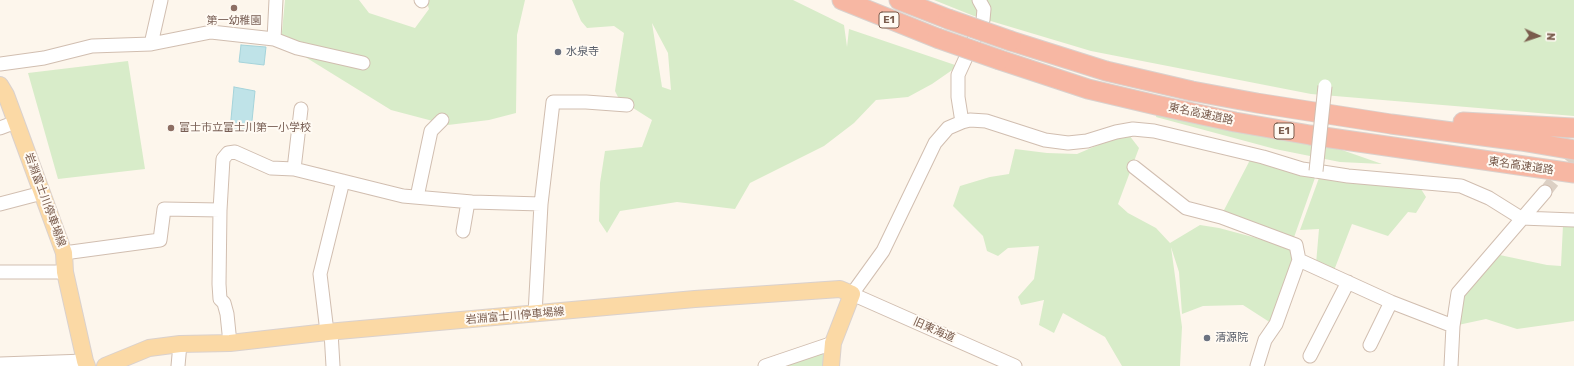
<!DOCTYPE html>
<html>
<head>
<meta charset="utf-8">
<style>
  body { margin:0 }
  #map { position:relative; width:1574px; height:366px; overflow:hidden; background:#fdf6ec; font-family:Rubik,sans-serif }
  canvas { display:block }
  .north { position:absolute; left:1518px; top:16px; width:40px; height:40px; -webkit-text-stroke:3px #fffaf3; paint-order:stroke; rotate:93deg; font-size:11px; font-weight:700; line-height:16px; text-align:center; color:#7a5c4d }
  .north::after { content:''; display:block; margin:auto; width:14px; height:18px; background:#7a5c4d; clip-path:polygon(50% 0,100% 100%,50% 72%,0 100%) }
</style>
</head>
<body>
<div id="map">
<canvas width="1574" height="366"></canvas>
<div class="north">N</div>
</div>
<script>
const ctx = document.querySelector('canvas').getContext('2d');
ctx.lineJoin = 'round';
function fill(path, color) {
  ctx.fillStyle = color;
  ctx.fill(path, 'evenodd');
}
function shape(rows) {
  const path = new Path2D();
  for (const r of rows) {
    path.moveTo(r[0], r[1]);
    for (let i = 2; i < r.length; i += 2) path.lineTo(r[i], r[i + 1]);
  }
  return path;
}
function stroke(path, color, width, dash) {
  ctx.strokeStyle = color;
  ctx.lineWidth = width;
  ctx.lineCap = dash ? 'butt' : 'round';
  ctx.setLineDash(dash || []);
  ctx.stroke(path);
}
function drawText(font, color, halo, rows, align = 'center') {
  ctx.font = font + ' Rubik,"Noto Sans JP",sans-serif';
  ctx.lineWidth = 4;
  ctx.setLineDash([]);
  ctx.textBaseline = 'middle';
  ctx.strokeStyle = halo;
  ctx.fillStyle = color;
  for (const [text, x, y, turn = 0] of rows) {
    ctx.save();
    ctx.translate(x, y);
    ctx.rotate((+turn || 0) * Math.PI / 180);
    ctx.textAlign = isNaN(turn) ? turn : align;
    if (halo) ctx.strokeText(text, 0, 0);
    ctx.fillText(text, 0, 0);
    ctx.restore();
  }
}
fill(shape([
  [285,0,359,0,369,13,415,28,429,9,426,0,525,0,517,35,516,113,489,120,448,125,391,110,281,42],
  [572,0,793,0,844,25,847,47,849,29,958,66,932,84,908,97,876,100,854,123,824,146,750,183,735,209,677,202,620,211,607,233,599,221,600,183,605,151,642,147,652,120,619,99,615,91,624,33,614,26,587,28,581,21],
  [652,23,668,53,671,90,662,87],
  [934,0,1574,0,1574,116,1311,94,1091,51,974,16],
  [128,61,145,169,58,179,28,73],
  [1157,113,1226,128,1342,150,1382,164,1340,162,1275,149,1156,117],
  [1129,135,1139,148,1118,204,1128,213,1156,228,1170,243,1200,225,1219,228,1290,247,1295,255,1271,323,1243,305,1203,306,1182,314,1179,272,1171,247,1182,327,1180,366,1122,366,1105,337,1063,313,1054,333,1039,325,1044,300,1021,305,1018,297,1034,279,1039,246,1008,248,998,256,987,251,983,236,953,206,960,186,990,177,1009,174,1015,149,1047,153,1077,154,1110,140],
  [1250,160,1316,175,1292,243,1223,212],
  [1319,178,1421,189,1426,197,1416,213,1408,212,1388,236,1352,224,1333,273,1316,264,1319,229,1300,230],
  [1563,225,1574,227,1574,321,1517,329,1486,319,1458,325,1460,298,1495,254,1547,265,1561,266],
  [828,349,826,366,779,366]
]), '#d8ecc9');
const water = shape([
  [241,45,266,47,264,65,239,62,241,45],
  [234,87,255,91,251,131,230,130,234,87]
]);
fill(water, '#bfe3e8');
stroke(water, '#a5d3da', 1);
stroke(shape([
  [1545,192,1574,155]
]), '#dcd0c4', 13, [13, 6]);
const minor = shape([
  [421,0,422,1],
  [274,39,297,48,363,63],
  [151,44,161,0],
  [0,64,44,58,92,46,151,44,211,32,274,39,276,0],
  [962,122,958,97,958,75,983,20,984,9,979,0],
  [0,128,16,122],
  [1134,167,1186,208,1221,217,1296,245,1299,260,1276,324,1265,340,1257,366],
  [294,169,301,109],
  [417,197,431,131,442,120],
  [0,204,42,193],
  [463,231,468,202],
  [64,253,160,240,164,209,220,210],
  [1299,260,1391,302,1453,326],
  [0,272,65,272],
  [535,314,541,204,553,102,586,102,627,105],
  [327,332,320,274,343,181],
  [331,332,333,366],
  [230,343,227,314,224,303,220,299,219,284,220,210,223,159,228,153,235,152,271,168,294,169,403,196,472,202,541,204],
  [1370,345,1391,302],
  [1310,356,1348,282],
  [0,364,85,361],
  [178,366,180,344],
  [765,366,833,343],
  [1015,366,852,294,883,251,935,143,948,128,962,122,970,120,986,121,1045,140,1068,143,1087,141,1116,132,1133,129,1154,131,1263,157,1302,169,1316,171,1348,176,1461,186,1489,198,1521,218,1574,220],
  [1451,366,1453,326,1458,293,1545,192]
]);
const major = shape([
  [0,85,6,95,16,122,64,253,65,272,85,361,87,366],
  [105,366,149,348,180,344,230,343,327,332,695,299,840,289,852,294,833,343,831,366]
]);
const highway = shape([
  [842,0,937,38],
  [899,0,948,19],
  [1011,41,1106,71,1192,91,1257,103,1391,124,1521,141,1574,150],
  [1000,60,1088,89,1156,105,1235,122,1310,135,1574,173],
  [1463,122,1574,128]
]);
stroke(minor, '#d1beb0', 15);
stroke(major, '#dad1cd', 18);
stroke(highway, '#dad1cd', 21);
stroke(minor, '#fff', 13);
stroke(major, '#fbd9a5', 16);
stroke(highway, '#f7b7a3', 19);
const minorBridge = shape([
  [1316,171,1325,86]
]);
const highwayBridge = shape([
  [948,19,1011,41],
  [937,38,1000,60]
]);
stroke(minorBridge, '#d1beb0', 15, []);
stroke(highwayBridge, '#dad1cd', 21, []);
stroke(minorBridge, '#fff', 13);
stroke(highwayBridge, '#f7b7a3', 19);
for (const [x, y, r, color] of [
  [234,8,4,"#8d6e63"],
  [558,52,4,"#6b7280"],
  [171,128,4,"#8d6e63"],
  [1207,338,4,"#6b7280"]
]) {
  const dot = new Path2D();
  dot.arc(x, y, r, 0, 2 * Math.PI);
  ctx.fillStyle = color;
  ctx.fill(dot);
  stroke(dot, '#fffaf3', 1.5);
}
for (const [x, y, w] of [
  [889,20,20],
  [1284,131,20]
]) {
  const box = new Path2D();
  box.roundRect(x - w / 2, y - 8, w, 16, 3);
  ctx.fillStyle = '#fffaf3';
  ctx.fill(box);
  stroke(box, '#7a5c4d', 1);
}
drawText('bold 10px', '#7a5c4d', null, [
  ["E1",889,20],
  ["E1",1284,131]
]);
drawText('11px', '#785e54', '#fffaf3', [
  ["第一幼稚園",234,21],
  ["富士市立富士川第一小学校",179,128,"left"]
]);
drawText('11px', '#5b616d', '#fffaf3', [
  ["水泉寺",566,52],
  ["清源院",1215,338]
], 'left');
drawText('11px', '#7a5c4d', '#fffaf3', [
  ["東名高速道路",1201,114,12],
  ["東名高速道路",1521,166,8],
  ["岩淵富士川停車場線",45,200,70],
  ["岩淵富士川停車場線",515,316,-5],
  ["旧東海道",934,330,24]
]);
</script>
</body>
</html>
